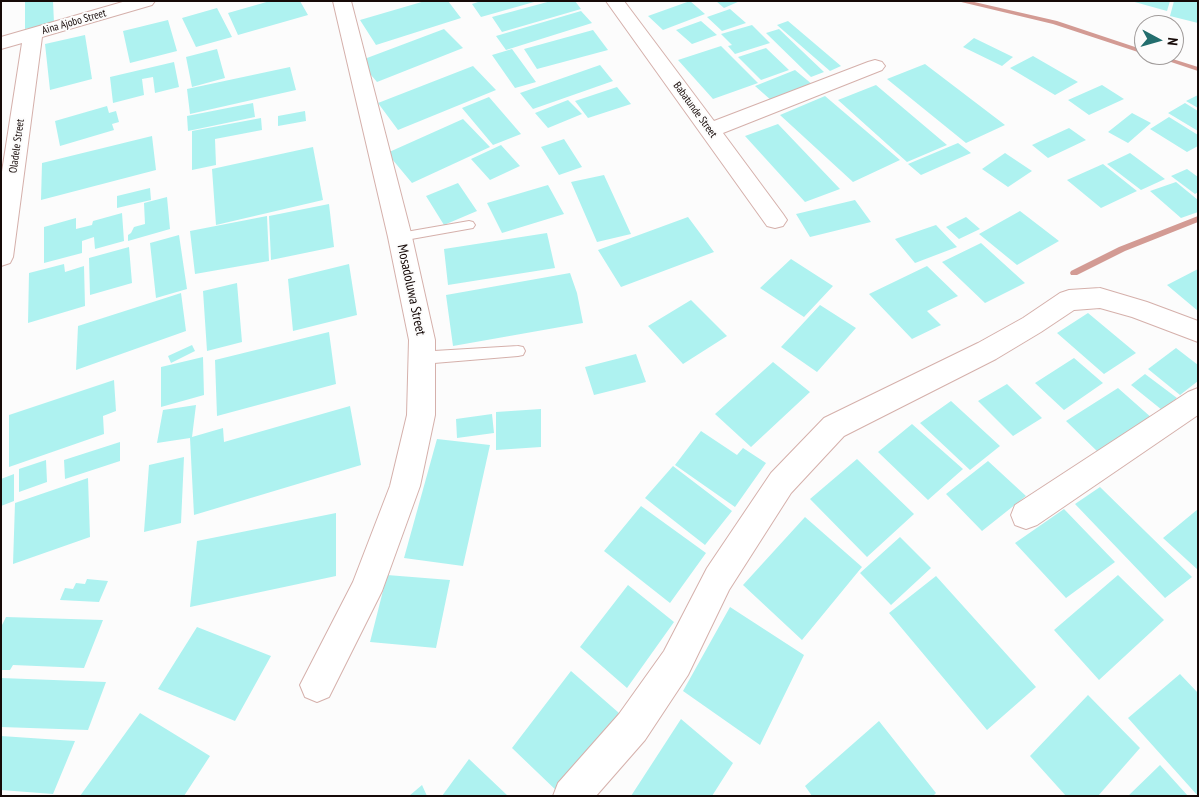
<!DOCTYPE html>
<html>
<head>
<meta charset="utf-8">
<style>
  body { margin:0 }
  #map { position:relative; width:1199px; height:797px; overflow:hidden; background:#fcfcfc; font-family:"PT Sans Narrow",sans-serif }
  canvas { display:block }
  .frame { position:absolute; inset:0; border:2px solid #160a08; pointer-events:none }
  .north { position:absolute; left:1134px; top:15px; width:50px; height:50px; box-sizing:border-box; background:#fcfcfc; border:1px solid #a09b9a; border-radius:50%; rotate:96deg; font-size:14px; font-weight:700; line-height:20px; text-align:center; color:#160a08 }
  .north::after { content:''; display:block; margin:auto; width:18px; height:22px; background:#236e6e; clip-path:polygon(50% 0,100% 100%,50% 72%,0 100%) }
</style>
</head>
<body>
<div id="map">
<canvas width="1199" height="797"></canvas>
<div class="frame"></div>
<div class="north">N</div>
</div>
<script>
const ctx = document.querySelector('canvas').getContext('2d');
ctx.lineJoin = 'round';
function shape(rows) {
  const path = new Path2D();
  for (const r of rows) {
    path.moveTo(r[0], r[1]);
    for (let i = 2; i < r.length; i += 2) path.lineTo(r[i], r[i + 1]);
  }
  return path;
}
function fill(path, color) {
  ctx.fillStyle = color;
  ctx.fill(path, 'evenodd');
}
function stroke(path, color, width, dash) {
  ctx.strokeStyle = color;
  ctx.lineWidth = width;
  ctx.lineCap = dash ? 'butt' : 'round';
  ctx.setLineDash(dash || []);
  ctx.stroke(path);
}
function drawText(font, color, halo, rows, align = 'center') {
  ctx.font = font + ' "PT Sans Narrow",sans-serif';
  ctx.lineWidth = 4;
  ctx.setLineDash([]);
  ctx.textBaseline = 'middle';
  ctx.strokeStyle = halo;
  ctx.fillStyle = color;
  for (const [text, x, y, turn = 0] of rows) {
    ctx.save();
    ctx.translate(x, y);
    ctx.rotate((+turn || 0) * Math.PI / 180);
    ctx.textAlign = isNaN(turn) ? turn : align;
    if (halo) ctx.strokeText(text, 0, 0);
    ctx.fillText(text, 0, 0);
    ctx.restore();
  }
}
fill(shape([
  [957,1,970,1,1057,21,1144,50,1144,54,1053,24,957,1],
  [1150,55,1160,55,1198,67,1198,71,1150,55],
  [1198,216,1198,222,1125,251,1077,275,1071,275,1070,273,1071,271,1119,247,1198,216]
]), '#d39b94');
fill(shape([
  [25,1,53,1,54,23,25,29],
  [270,1,300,1,308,15,238,35,228,13],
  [425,1,448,1,461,18,376,45,360,20],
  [481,1,534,1,534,2,481,17,472,4],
  [551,1,575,1,581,9,502,32,492,17],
  [690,1,705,14,663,30,648,16],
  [716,1,740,1,724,8],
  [1131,1,1170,1,1167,11],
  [1174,1,1198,1,1198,23,1170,16],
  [217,8,232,37,196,47,182,18],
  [730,9,746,23,722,31,707,17],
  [581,11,592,23,506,50,496,36],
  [168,20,177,51,130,63,123,31],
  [701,21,717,35,692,44,676,30],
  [788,21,841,66,830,71,777,25],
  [752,25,770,43,735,54,728,46,732,45,721,34],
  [444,29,463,48,377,82,359,61],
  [779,29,824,72,811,77,766,33],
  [593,30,608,50,537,69,524,49],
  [85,35,92,79,50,90,45,44],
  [974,38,1013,57,1002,66,963,47],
  [721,46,758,83,713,99,678,60],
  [766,48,789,70,761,80,738,57],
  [217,49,225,78,192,87,186,57],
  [512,49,536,82,515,88,492,55],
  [1033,56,1078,82,1055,95,1010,68],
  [174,62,179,87,155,93,153,77,142,79,144,95,113,103,110,77],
  [925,64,1005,125,966,143,887,79],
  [600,65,613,81,533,109,520,93],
  [473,66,496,90,398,130,378,103],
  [290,67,296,90,190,114,187,89],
  [795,70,813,85,772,101,755,86],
  [876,85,947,145,907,162,838,100],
  [1102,85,1124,99,1089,115,1068,100],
  [617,87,631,104,588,118,575,101],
  [1198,95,1198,108,1186,101],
  [825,96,900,160,853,182,780,115],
  [489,97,521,134,493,145,462,108],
  [568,100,582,114,548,128,535,113],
  [253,103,255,117,188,131,187,116],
  [1185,103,1198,111,1198,131,1168,113],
  [107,106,109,113,116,111,119,122,112,124,114,130,60,146,55,121],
  [305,111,306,121,278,126,278,116],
  [1132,113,1151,123,1128,143,1108,132],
  [1169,117,1198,135,1198,146,1187,152,1150,129],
  [261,118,262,130,215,139,216,165,192,170,192,131],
  [463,119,490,147,412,183,387,153],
  [778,124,840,189,805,202,745,136],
  [1069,128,1086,140,1048,158,1032,145],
  [152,136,156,170,41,200,42,163],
  [564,139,582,167,559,175,541,147],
  [958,143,971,153,921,175,908,164],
  [501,145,520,166,490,180,471,159],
  [313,147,323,200,216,225,212,169],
  [1005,153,1032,171,1008,187,982,169],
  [1130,153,1165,179,1141,190,1107,164],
  [1103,164,1137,191,1101,208,1067,180],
  [1187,169,1198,177,1198,192,1195,194,1171,176],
  [604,175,631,234,597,242,571,182],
  [1176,182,1198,200,1198,212,1181,218,1150,191],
  [458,183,477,211,444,225,426,196],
  [548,185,564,214,502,233,487,203],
  [150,188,151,200,117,208,117,196],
  [167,197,170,229,128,241,128,235,131,233,134,227,145,224,144,203],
  [855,200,871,222,810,237,796,214],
  [329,204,334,247,271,260,269,216],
  [1020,211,1059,241,1017,265,979,234],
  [122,213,124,241,95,249,94,237,82,241,82,253,44,263,44,227,76,218,76,229,92,225,93,221],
  [267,216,269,261,195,274,190,231],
  [688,217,714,252,621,287,598,250],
  [966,217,980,229,959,239,946,227],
  [936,225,957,247,915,263,895,239],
  [547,233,555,268,448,285,444,249],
  [179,235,187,289,156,298,150,243],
  [981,243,1025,283,985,303,942,262],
  [129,247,132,283,90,295,89,258],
  [791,259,833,286,804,317,760,288],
  [64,264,65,272,84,266,85,306,28,323,29,273],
  [349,264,357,315,293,331,288,279],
  [927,266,958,296,927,311,941,325,912,339,869,294],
  [1198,269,1198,311,1167,285],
  [570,273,577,293,583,323,453,346,446,295],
  [237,283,242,342,207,351,203,291],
  [181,293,186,331,76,370,78,326],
  [691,300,727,336,683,364,648,326],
  [820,305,856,328,817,372,781,347],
  [1088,313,1136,353,1104,374,1057,333],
  [329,332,336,384,217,416,215,360],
  [192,345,195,351,171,363,168,356],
  [1176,348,1198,365,1198,381,1180,395,1148,369],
  [636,354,646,382,594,395,585,367],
  [203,357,204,395,161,407,161,367],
  [1074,358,1103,383,1064,410,1035,383],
  [773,362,810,392,751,447,715,414],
  [1145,374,1177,398,1162,410,1131,385],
  [114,380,116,411,103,416,104,434,9,467,9,415],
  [1007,384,1042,418,1013,436,978,401],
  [1118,388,1153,419,1100,454,1066,421],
  [951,401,1000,446,970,470,920,423],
  [196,405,192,437,223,428,224,442,350,406,361,465,194,515,190,438,157,443,163,410],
  [541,409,541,447,496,450,496,412],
  [492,414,494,433,457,438,456,419],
  [912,424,963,469,928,500,878,452],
  [701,431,737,455,743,448,766,463,735,507,675,465],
  [437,439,490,445,463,566,404,558],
  [120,442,120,461,65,479,64,460],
  [184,457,181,523,144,532,149,465],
  [857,459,914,514,867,557,810,499],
  [46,460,47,482,19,492,19,469],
  [988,461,1026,496,982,531,946,494],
  [673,466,732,511,705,545,645,498],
  [14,474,14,501,1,506,1,479],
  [88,478,90,537,13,564,15,503],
  [1100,487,1192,577,1165,598,1075,504],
  [641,506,706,553,670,603,604,551],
  [1064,509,1115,562,1066,598,1015,543],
  [1198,509,1198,570,1163,538],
  [336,513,336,576,190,607,197,541],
  [805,517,862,567,802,640,743,585],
  [900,537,931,568,891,605,860,573],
  [387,575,450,580,436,648,370,642],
  [1118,575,1164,620,1099,680,1054,630],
  [936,576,1036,687,987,730,889,613],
  [87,579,108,581,99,602,60,600,65,588,73,589,76,583,85,584],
  [628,585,674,622,627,688,580,647],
  [730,607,804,655,760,745,683,691],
  [6,617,103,620,84,668,13,665,10,670,1,670,1,627],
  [197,627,271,656,235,721,158,689],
  [571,671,619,713,561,795,512,748],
  [1180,674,1198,693,1198,796,1128,718],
  [1,678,106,682,88,730,1,727],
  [1088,695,1140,748,1098,796,1066,796,1030,756],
  [140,713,210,756,184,796,80,796],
  [681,719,733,763,712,796,631,796],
  [879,721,936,793,933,796,812,796,805,786],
  [1,736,75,741,53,794,1,790],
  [469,759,508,796,442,796],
  [1160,765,1188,796,1128,796],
  [422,785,427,796,409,796]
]), '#aef2f0');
const lane = shape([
  [469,221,473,222,475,225,473,228,400,241,394,237,400,233,469,221],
  [518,346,523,347,525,351,523,355,518,356,434,363,417,360,415,356,417,352,422,350,434,351,518,346]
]);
const street = shape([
  [126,1,155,1,152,5,42,37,13,257,10,263,1,266,1,178,22,43,1,49,1,37,126,1],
  [333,1,351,1,412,237,435,340,435,415,420,486,382,591,329,697,317,702,305,697,300,685,353,582,390,486,407,415,409,340,388,237,333,1],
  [606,1,624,1,714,121,868,62,875,60,882,62,885,66,882,70,723,133,783,214,787,220,783,226,775,228,767,226,606,1],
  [1100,288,1147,302,1198,321,1198,342,1132,317,1100,308,1074,310,1041,332,996,359,844,436,791,493,729,590,688,675,645,740,596,796,553,796,558,783,619,714,664,651,707,568,771,473,824,418,978,343,1023,318,1060,293,1069,290,1100,288],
  [1198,388,1198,415,1037,525,1026,529,1015,525,1011,515,1015,505,1188,392,1198,388]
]);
stroke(lane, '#d5b0ab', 2);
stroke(street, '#d5b0ab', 2);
fill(lane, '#fff');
fill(street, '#fff');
drawText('11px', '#160a08', '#fcfcfc', [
  ["Aina Ajobo Street",74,22,-16],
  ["Babatunde Street",695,110,54],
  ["Oladele Street",17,146,-82]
]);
drawText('14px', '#160a08', '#fcfcfc', [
  ["Mosadoluwa Street",411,290,78]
]);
</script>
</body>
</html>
